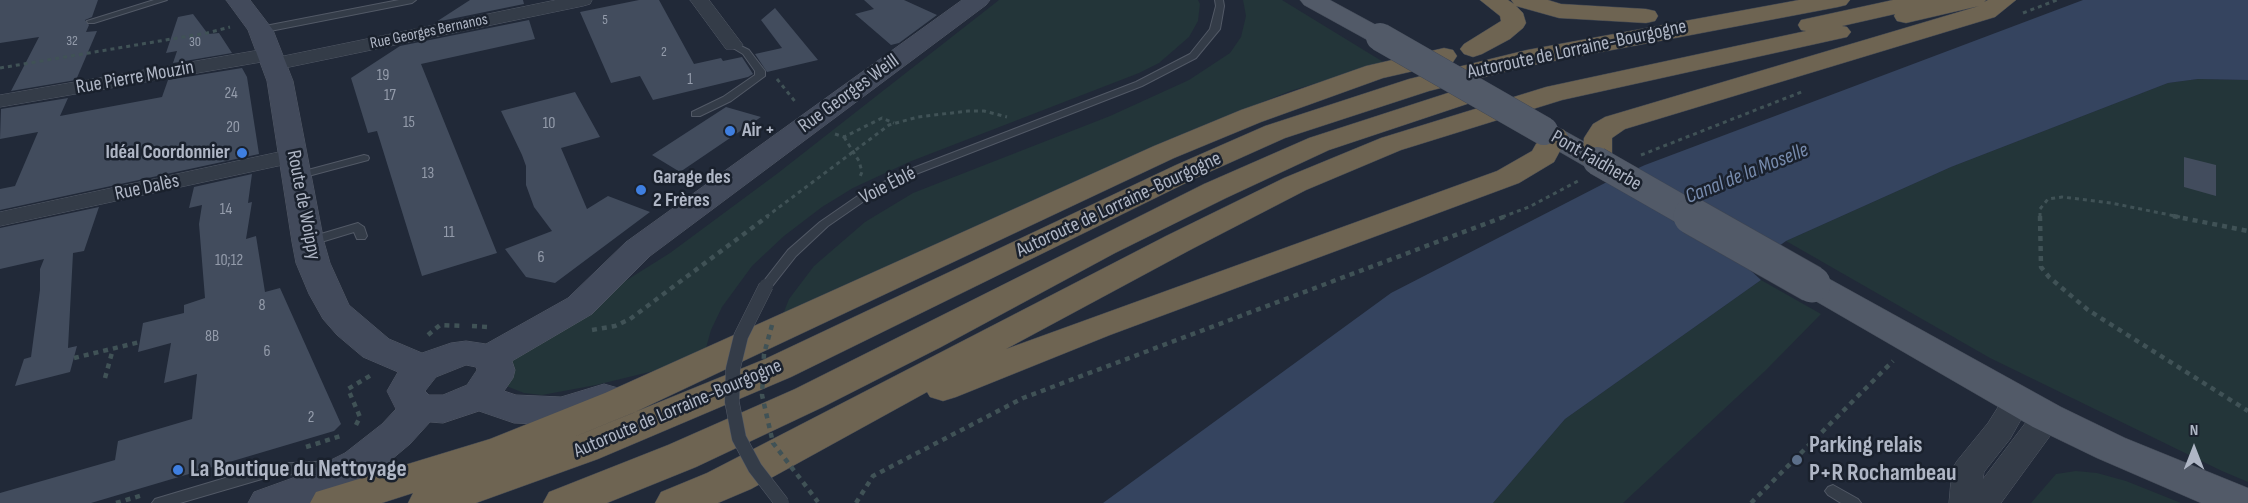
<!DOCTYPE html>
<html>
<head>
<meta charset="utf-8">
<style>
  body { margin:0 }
  #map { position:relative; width:2248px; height:503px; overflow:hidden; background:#212938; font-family:"Sofia Sans Condensed",sans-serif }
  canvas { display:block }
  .north { position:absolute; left:2164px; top:419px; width:60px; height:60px; -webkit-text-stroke:4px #1a212d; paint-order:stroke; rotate:0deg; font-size:16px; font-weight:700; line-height:24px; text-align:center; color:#afb6c5 }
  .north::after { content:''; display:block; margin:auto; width:21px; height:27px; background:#afb6c5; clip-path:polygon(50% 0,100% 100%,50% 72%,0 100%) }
</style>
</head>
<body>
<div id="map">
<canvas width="2248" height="503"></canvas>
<div class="north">N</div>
</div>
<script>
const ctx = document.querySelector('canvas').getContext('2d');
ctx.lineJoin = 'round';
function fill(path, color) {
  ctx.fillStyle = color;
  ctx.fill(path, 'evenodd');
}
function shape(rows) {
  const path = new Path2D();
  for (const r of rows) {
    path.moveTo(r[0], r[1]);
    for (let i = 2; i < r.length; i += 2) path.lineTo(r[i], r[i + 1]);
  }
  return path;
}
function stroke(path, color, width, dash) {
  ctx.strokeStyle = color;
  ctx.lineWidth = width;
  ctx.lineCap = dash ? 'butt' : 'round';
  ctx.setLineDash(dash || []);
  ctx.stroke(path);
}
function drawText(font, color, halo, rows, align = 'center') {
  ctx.font = font + ' "Sofia Sans Condensed",sans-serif';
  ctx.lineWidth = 5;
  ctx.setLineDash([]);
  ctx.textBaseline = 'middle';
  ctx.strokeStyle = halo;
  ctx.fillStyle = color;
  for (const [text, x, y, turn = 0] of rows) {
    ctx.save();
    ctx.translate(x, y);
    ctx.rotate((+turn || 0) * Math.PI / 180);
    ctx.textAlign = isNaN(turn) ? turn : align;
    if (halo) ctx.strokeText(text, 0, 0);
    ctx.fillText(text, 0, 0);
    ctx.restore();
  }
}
fill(shape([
  [999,0,1198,0,1200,4,1198,21,1189,37,1159,63,1139,73,909,162,853,188,822,207,784,236,752,266,722,307,711,330,703,359,596,385,542,395,524,393,491,380,505,364,576,312,670,253,778,173],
  [1243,0,1282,0,1385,63,1290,91,1206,125,778,327,789,299,814,266,865,222,913,193,1110,116,1189,80,1230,53,1241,37,1246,16],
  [2198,79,2248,80,2248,482,2222,471,1990,358,1786,241,1951,167,2168,83],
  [1761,280,1821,314,1765,371,1623,503,1493,503,1565,419],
  [2076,471,2097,473,2126,481,2181,503,2031,503,2056,474]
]), '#233539');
fill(shape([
  [2083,0,2248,0,2248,80,2198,79,2168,83,1951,167,1786,241,1748,268,1761,280,1565,419,1493,503,1103,503,1391,293,1605,183,1645,165]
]), '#35445f');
fill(shape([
  [0,0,98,0,92,17,85,20,89,25,86,32,97,31,76,80,11,91,39,37,0,43],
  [470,0,523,0,524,4,436,22],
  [639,0,659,0,694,64,721,58,723,61,742,57,753,74,748,77,653,100,640,76,611,83,580,12],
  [864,0,904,0,937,15,899,43,891,45,855,14,874,9],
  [775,8,818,60,767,72,755,54,782,48,761,20],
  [193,14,208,34,219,33,232,53,173,63,177,51,166,53,178,17],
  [529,20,535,39,421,64,497,253,422,276,377,131,368,133,351,78,400,46],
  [242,68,247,77,259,154,0,210,0,189,15,186,38,132,0,139,1,109,68,98,60,116,162,97,168,80],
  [575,92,600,137,561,148,587,209,608,196,650,212,555,283,526,277,505,249,552,231,534,207,526,185,526,166,522,155,501,111],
  [726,107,761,117,680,172,652,155],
  [2184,157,2216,165,2216,196,2184,187],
  [252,174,248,203,252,202,246,239,256,236,265,292,280,288,341,424,334,431,91,503,0,503,0,493,115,460,118,441,192,419,197,374,164,383,171,343,138,352,143,323,184,313,184,305,205,298,199,224,202,205,189,208,194,187],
  [99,207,84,251,73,253,68,348,77,346,70,372,15,386,24,359,31,357,40,290,40,269,44,259,0,269,0,228]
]), '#424c5d');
const service = shape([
  [154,0,167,0,94,23,88,23,87,21,154,0],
  [399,0,416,0,412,3,260,33,255,30,260,27,399,0],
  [1215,0,1223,0,1224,6,1220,29,1196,58,1142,86,916,174,870,197,828,226,796,256,770,289,766,290,760,286,788,250,820,222,862,193,908,170,1136,82,1190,54,1210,29,1216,6,1215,0],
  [733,42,749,50,765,71,765,76,731,101,700,116,692,116,692,112,723,97,755,75,755,71,743,54,728,45,733,42],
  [364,155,368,156,369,158,368,160,297,179,291,176,293,174,364,155],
  [358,223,364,227,367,236,365,239,357,239,354,232,308,246,302,242,304,239,358,223],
  [334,461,339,462,341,466,339,470,272,476,180,503,152,503,155,499,272,464,334,461],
  [1833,485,1858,499,1861,503,1841,503,1828,495,1825,491,1828,487,1833,485]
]);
const minor = shape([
  [556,0,592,0,590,4,583,6,275,70,268,68,265,64,267,61,0,107,0,95,271,48,278,50,281,54,279,57,556,0],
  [690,0,709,0,743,45,740,49,726,49,690,0],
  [293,149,301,151,304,156,301,161,0,226,0,212,293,149],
  [2017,390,2027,393,2032,400,2010,439,1984,472,1983,479,2036,409,2047,406,2058,409,2062,417,2058,425,2001,503,1949,503,1952,469,1957,461,1988,423,2007,393,2017,390]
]);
const secondary = shape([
  [226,0,250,0,273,30,293,81,324,242,330,263,349,305,389,339,422,353,451,343,466,341,486,344,568,298,626,242,962,0,990,0,986,5,650,256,592,314,512,361,515,370,513,378,504,391,516,395,561,397,604,384,618,388,623,397,618,406,562,425,514,423,479,411,443,423,430,422,410,444,373,475,315,503,248,503,254,492,301,475,345,453,382,424,396,409,387,391,398,372,363,357,337,335,323,319,309,294,296,263,292,242,267,81,248,30,226,0],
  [466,365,476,367,477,370,467,385,443,395,429,395,425,391,436,377,466,365]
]);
const primary = shape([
  [1300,0,1330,0,1389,32,1393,37,1389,42,1380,45,1371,42,1304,5,1300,0],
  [1544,122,1554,125,1608,155,1612,161,1608,167,1597,170,1586,167,1534,137,1530,131,1534,125,1544,122],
  [1812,273,1824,276,2061,407,2125,438,2248,488,2248,503,2201,503,2097,458,2033,427,1800,292,1795,284,1800,276,1812,273]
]);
const motorway = shape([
  [1480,0,1508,0,1514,4,1511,0,1548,0,1561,4,1646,9,1655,11,1658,16,1655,21,1646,23,1559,18,1516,6,1523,13,1526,23,1523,28,1510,39,1482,54,1473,57,1464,54,1460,49,1464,44,1501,21,1500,16,1480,0],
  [1799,0,1850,0,1846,5,1838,7,1528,66,1429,91,1285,138,1198,177,791,377,598,459,476,503,408,503,413,493,382,503,310,503,316,492,490,439,605,393,1154,146,1241,110,1366,66,1444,48,1453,50,1457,56,1453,62,1383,78,1261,122,1174,158,633,413,564,441,765,359,1176,165,1265,126,1409,79,1527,50,1799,0],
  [1893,0,1986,0,1984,2,1988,0,2016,0,1995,17,1625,129,1612,138,1612,161,1608,167,1597,170,1586,167,1582,161,1584,138,1593,124,1605,117,1979,6,1906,23,1897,21,1894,16,1895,14,1842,26,1847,27,1851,32,1847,37,1562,100,1401,150,1306,190,1190,250,1006,349,1497,171,1532,151,1544,130,1554,127,1564,130,1568,136,1554,162,1519,183,1110,335,956,397,943,401,930,397,927,392,751,489,718,503,655,503,661,492,707,473,1166,236,1284,178,1381,138,1546,87,1806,31,1801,30,1798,25,1801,20,1893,0],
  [1460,89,1470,91,1474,97,1470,103,1329,150,1226,198,1115,253,941,347,823,407,696,467,607,503,543,503,549,492,668,445,795,389,1204,184,1309,138,1460,89]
]);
stroke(service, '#525966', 2);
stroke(minor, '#525966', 1);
stroke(secondary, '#525966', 1);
stroke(primary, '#3e4552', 1);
stroke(motorway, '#3f4653', 1);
stroke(shape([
  [2023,13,2057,0],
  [0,68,207,33,230,27],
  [777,79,797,104],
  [835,134,844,137,882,118,894,123],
  [844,137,859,161,862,172,859,179],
  [1641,155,1804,91],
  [766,217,889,125,918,117,968,111,984,111,1007,117],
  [1502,217,1529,207,1578,181],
  [2040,217,2040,209,2048,199,2062,197,2111,203,2180,217]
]), '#405256', 3, [4, 4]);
stroke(shape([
  [2040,216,2041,267,2049,277,2088,310,2248,411],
  [2173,216,2248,231],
  [472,326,488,327],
  [592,330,615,326,630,319,768,216],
  [428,335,440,325,464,326],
  [74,358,140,342],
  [105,378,113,349],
  [356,425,360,417,348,389,373,374],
  [306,447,344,435],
  [116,503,143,495],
  [856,503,873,476,1023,398,1506,216],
  [1751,503,1893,361]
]), '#405256', 4.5, [5, 5]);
fill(service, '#343c48');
fill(minor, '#343c48');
fill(secondary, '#424a5b');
fill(primary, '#525a68');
fill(motorway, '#6e6452');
const serviceBridge = shape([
  [766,286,741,336,733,369,732,402,739,438,755,468,782,503]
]);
const primaryBridgeFar1 = shape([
  [1380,37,1544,131],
  [1597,161,1695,217]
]);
const primaryBridge = shape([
  [1692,216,1812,284]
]);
stroke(serviceBridge, '#525966', 15, []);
stroke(primaryBridgeFar1, '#3e4552', 29, []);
stroke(primaryBridge, '#3e4552', 38, []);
stroke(shape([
  [772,325,764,354,762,395,773,443,818,502]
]), '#405256', 4.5, [5, 5]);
stroke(serviceBridge, '#343c48', 14);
stroke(primaryBridgeFar1, '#525a68', 28);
stroke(primaryBridge, '#525a68', 37);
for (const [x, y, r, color] of [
  [730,131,6,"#3f7fe0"],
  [242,153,6,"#3f7fe0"],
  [641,190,6,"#3f7fe0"],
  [1797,460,6,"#5c6f8a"],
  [178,470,6,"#3f7fe0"]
]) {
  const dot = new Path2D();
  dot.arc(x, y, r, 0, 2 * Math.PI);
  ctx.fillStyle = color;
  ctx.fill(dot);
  stroke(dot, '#1a212d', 2);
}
drawText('14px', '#949cab', null, [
  ["5",605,20],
  ["32",72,41],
  ["30",195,42],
  ["2",664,52]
]);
drawText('16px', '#afb6c5', '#1a212d', [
  ["Rue Georges Bernanos",429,32,-12]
]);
drawText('16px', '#949cab', null, [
  ["19",383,76],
  ["1",690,80],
  ["24",231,94],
  ["17",390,96],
  ["15",409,123],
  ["10",549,124],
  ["20",233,128],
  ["13",428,174],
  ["14",226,210],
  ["11",449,233],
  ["6",541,258],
  ["10;12",229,261],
  ["8",262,306],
  ["8B",212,337],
  ["6",267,352],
  ["2",311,418]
]);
drawText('20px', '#afb6c5', '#1a212d', [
  ["Autoroute de Lorraine-Bourgogne",1577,50,-12],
  ["Rue Pierre Mouzin",135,78,-10],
  ["Rue Georges Weill",849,94,-36],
  ["Pont Faidherbe",1596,161,30],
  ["Voie Éblé",888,186,-27],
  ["Rue Dalès",147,188,-12],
  ["Route de Woippy",303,205,79],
  ["Autoroute de Lorraine-Bourgogne",1119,205,-25],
  ["Autoroute de Lorraine-Bourgogne",678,409,-23]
]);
drawText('bold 20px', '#afb6c5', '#1a212d', [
  ["Air +",742,131],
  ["Idéal Coordonnier",230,153,"right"],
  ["Garage des",653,178],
  ["2 Frères",653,201]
], 'left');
drawText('italic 21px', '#778bad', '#1a212d', [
  ["Canal de la Moselle",1747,174,-22]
]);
drawText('bold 24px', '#afb6c5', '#1a212d', [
  ["Parking relais",1809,446],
  ["P+R Rochambeau",1809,474],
  ["La Boutique du Nettoyage",190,470]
], 'left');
</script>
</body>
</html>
